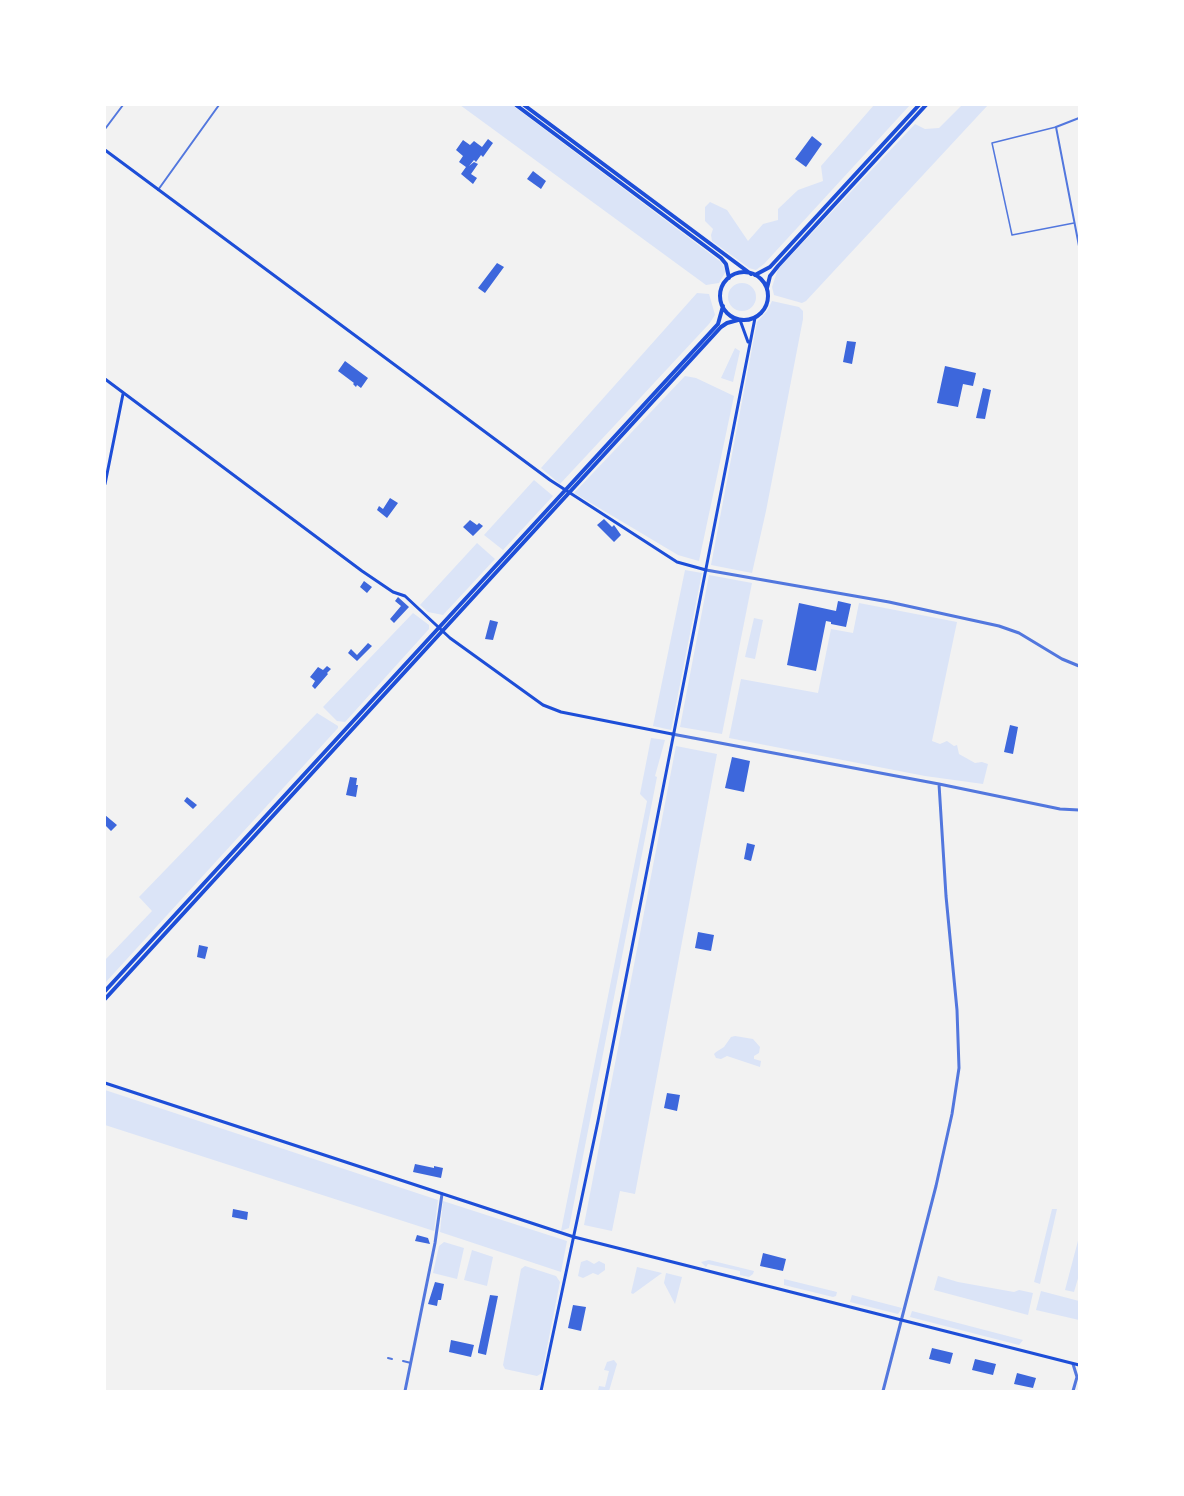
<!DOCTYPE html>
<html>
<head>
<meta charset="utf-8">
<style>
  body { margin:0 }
  #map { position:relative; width:1184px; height:1496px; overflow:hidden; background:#f2f2f2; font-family:"Exo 2",sans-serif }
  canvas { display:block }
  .frame { position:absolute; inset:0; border:106px solid #fff; pointer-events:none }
</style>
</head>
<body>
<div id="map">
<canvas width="1184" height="1496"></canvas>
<div class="frame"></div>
</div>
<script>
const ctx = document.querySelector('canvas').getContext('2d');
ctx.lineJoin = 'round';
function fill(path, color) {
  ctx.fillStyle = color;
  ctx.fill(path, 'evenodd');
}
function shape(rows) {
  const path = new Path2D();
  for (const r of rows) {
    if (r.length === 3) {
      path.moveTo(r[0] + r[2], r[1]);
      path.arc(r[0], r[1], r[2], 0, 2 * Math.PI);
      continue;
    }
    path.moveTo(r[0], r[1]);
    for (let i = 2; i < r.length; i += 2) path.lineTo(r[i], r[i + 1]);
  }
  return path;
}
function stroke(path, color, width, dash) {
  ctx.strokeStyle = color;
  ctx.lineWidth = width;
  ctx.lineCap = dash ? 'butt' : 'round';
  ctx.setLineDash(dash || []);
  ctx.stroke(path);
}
fill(shape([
  [460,105,512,105,721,262,726,271,719,283,706,285],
  [874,105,910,105,764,264,756,270,749,268,712,241,711,235,713,229,705,221,705,207,710,202,727,210,748,241,763,224,778,220,778,209,798,190,823,181,821,166],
  [962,105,988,105,806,301,802,303,774,295,772,287,778,269,915,124,925,129,939,128],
  [742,297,14],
  [697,293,709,294,715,315,709,324,560,484,541,468],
  [772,301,799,307,803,311,803,319,766,511,752,573,711,565,757,322,767,311],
  [735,348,740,351,733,382,721,378],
  [685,376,696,378,734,396,699,561,678,555,574,493],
  [534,480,553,496,503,550,484,535],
  [477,543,495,559,443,615,428,612,420,605],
  [685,570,702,573,671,730,653,726],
  [709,575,752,583,722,734,680,727],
  [859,603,957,622,932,741,940,744,947,741,954,746,957,745,959,754,975,763,982,762,988,764,983,784,925,776,729,738,741,679,818,693,831,629,853,633],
  [413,613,429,625,429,629,345,722,337,721,323,707],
  [754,618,763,620,755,659,745,657],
  [317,713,338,726,338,728,105,983,105,960,152,911,139,897],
  [651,738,665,740,655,776,657,777,569,1228,561,1231,647,801,640,794],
  [676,746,717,754,635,1194,620,1191,612,1231,584,1225],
  [735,1036,753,1039,760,1047,759,1053,754,1056,754,1059,761,1061,760,1067,727,1056,721,1059,716,1058,714,1054,716,1052,724,1047,731,1037],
  [105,1090,438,1200,434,1231,105,1125],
  [443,1201,567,1241,561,1272,440,1232],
  [1052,1209,1057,1209,1040,1284,1034,1282],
  [1079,1237,1079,1275,1074,1292,1065,1290],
  [444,1242,464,1248,457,1279,433,1273,439,1246],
  [472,1250,493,1257,487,1286,464,1280],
  [587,1260,594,1264,599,1261,605,1264,605,1270,598,1275,593,1273,583,1278,578,1276,581,1262],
  [709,1260,754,1271,753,1274,749,1277,740,1275,740,1271,708,1264,706,1267,701,1262],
  [525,1266,556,1276,560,1282,542,1373,537,1376,505,1369,503,1365,521,1269],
  [637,1267,662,1273,633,1294,631,1293],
  [666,1273,682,1277,675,1304,664,1283],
  [938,1276,958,1282,1014,1292,1019,1290,1033,1293,1028,1315,934,1290],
  [784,1279,837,1292,836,1296,833,1297,784,1285],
  [1041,1291,1079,1301,1079,1320,1036,1310],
  [852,1295,902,1308,898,1314,850,1302],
  [912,1311,1023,1340,1019,1345,910,1317],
  [614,1360,617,1364,609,1391,598,1391,599,1386,605,1387,609,1371,604,1370,607,1362]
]), '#dbe4f7');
fill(shape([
  [812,136,822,144,806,167,795,159],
  [488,139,493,143,483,157,481,155,476,162,474,160,469,166,474,162,478,164,471,174,477,178,473,184,461,174,466,167,459,162,463,156,456,150,463,140,470,145,474,141,482,147],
  [533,171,546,181,541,189,527,179],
  [497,263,504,267,485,293,478,288],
  [847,341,856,342,852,364,843,362],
  [345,361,368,378,361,388,357,385,356,387,353,384,354,383,338,371],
  [945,366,976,373,973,386,963,384,958,407,937,403],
  [983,388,991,390,985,419,976,418],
  [390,498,398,503,387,518,377,510,379,506,383,509],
  [604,519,612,527,614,525,621,535,614,542,597,525],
  [470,520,477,525,479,523,483,526,473,536,463,527],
  [364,581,372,587,367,593,360,587],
  [398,597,409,607,394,623,390,619,401,606,395,601],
  [838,601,851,604,846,627,831,624,831,622,826,621,816,671,787,665,799,603,836,611],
  [490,620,498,622,493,640,485,639],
  [368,643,372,646,357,661,348,653,351,649,357,655],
  [327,666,331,669,327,673,328,674,315,689,312,686,315,681,310,677,318,667,323,670],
  [1010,725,1018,727,1013,754,1004,752],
  [732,757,750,761,744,792,725,788],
  [350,777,357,778,356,785,358,785,356,797,346,795],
  [187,797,197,805,193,809,184,801],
  [105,815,117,825,111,831,105,825],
  [747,843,755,845,751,861,744,859],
  [698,932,714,935,711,951,695,948],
  [199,945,208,947,205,959,197,957],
  [667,1093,680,1095,677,1111,664,1108],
  [415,1164,434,1168,434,1166,443,1168,441,1178,413,1172],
  [233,1209,248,1212,247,1220,232,1217],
  [417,1235,428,1238,430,1244,415,1241],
  [763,1253,786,1259,783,1271,760,1266],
  [435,1282,444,1284,441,1300,438,1300,437,1306,428,1304],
  [490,1295,498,1296,486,1355,478,1353,478,1351],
  [573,1305,586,1307,581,1331,568,1328],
  [451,1340,474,1345,471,1357,449,1352],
  [932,1348,953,1353,950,1364,929,1359],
  [975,1359,996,1364,993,1375,972,1370],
  [1017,1373,1036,1378,1033,1388,1014,1384]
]), '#3d67dc');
stroke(shape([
  [1056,127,992,143,1012,235,1074,223]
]), '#5277de', 1.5);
stroke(shape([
  [1079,118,1056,127,1079,246],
  [105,129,123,105],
  [158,190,219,105],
  [388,1358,392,1359],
  [403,1361,411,1363]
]), '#5277de', 2);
stroke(shape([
  [706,570,889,602,999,626,1019,633,1062,659,1079,666],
  [672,734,939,784,1060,809,1079,810],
  [1073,1364,1077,1377,1073,1391],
  [405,1391,435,1243,442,1194],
  [883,1391,936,1186,952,1114,959,1068,957,1010,946,896,939,784]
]), '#5277de', 3);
stroke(shape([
  [105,150,550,480,677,562,706,570],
  [740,320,748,342],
  [105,379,362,571,393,592,405,596,450,638,543,705,561,712,672,734],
  [105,484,123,394],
  [105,1083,574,1237,1079,1365],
  [541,1391,598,1121,755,318]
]), '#1d4ed8', 3);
stroke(shape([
  [516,105,721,258,726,264,729,278],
  [524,105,751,274],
  [744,296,24],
  [755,275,770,267,919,105],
  [767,288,770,276,778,266,926,105],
  [105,991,718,324,723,306],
  [105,999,721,327,727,323,738,320]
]), '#1d4ed8', 4);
</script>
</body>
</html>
